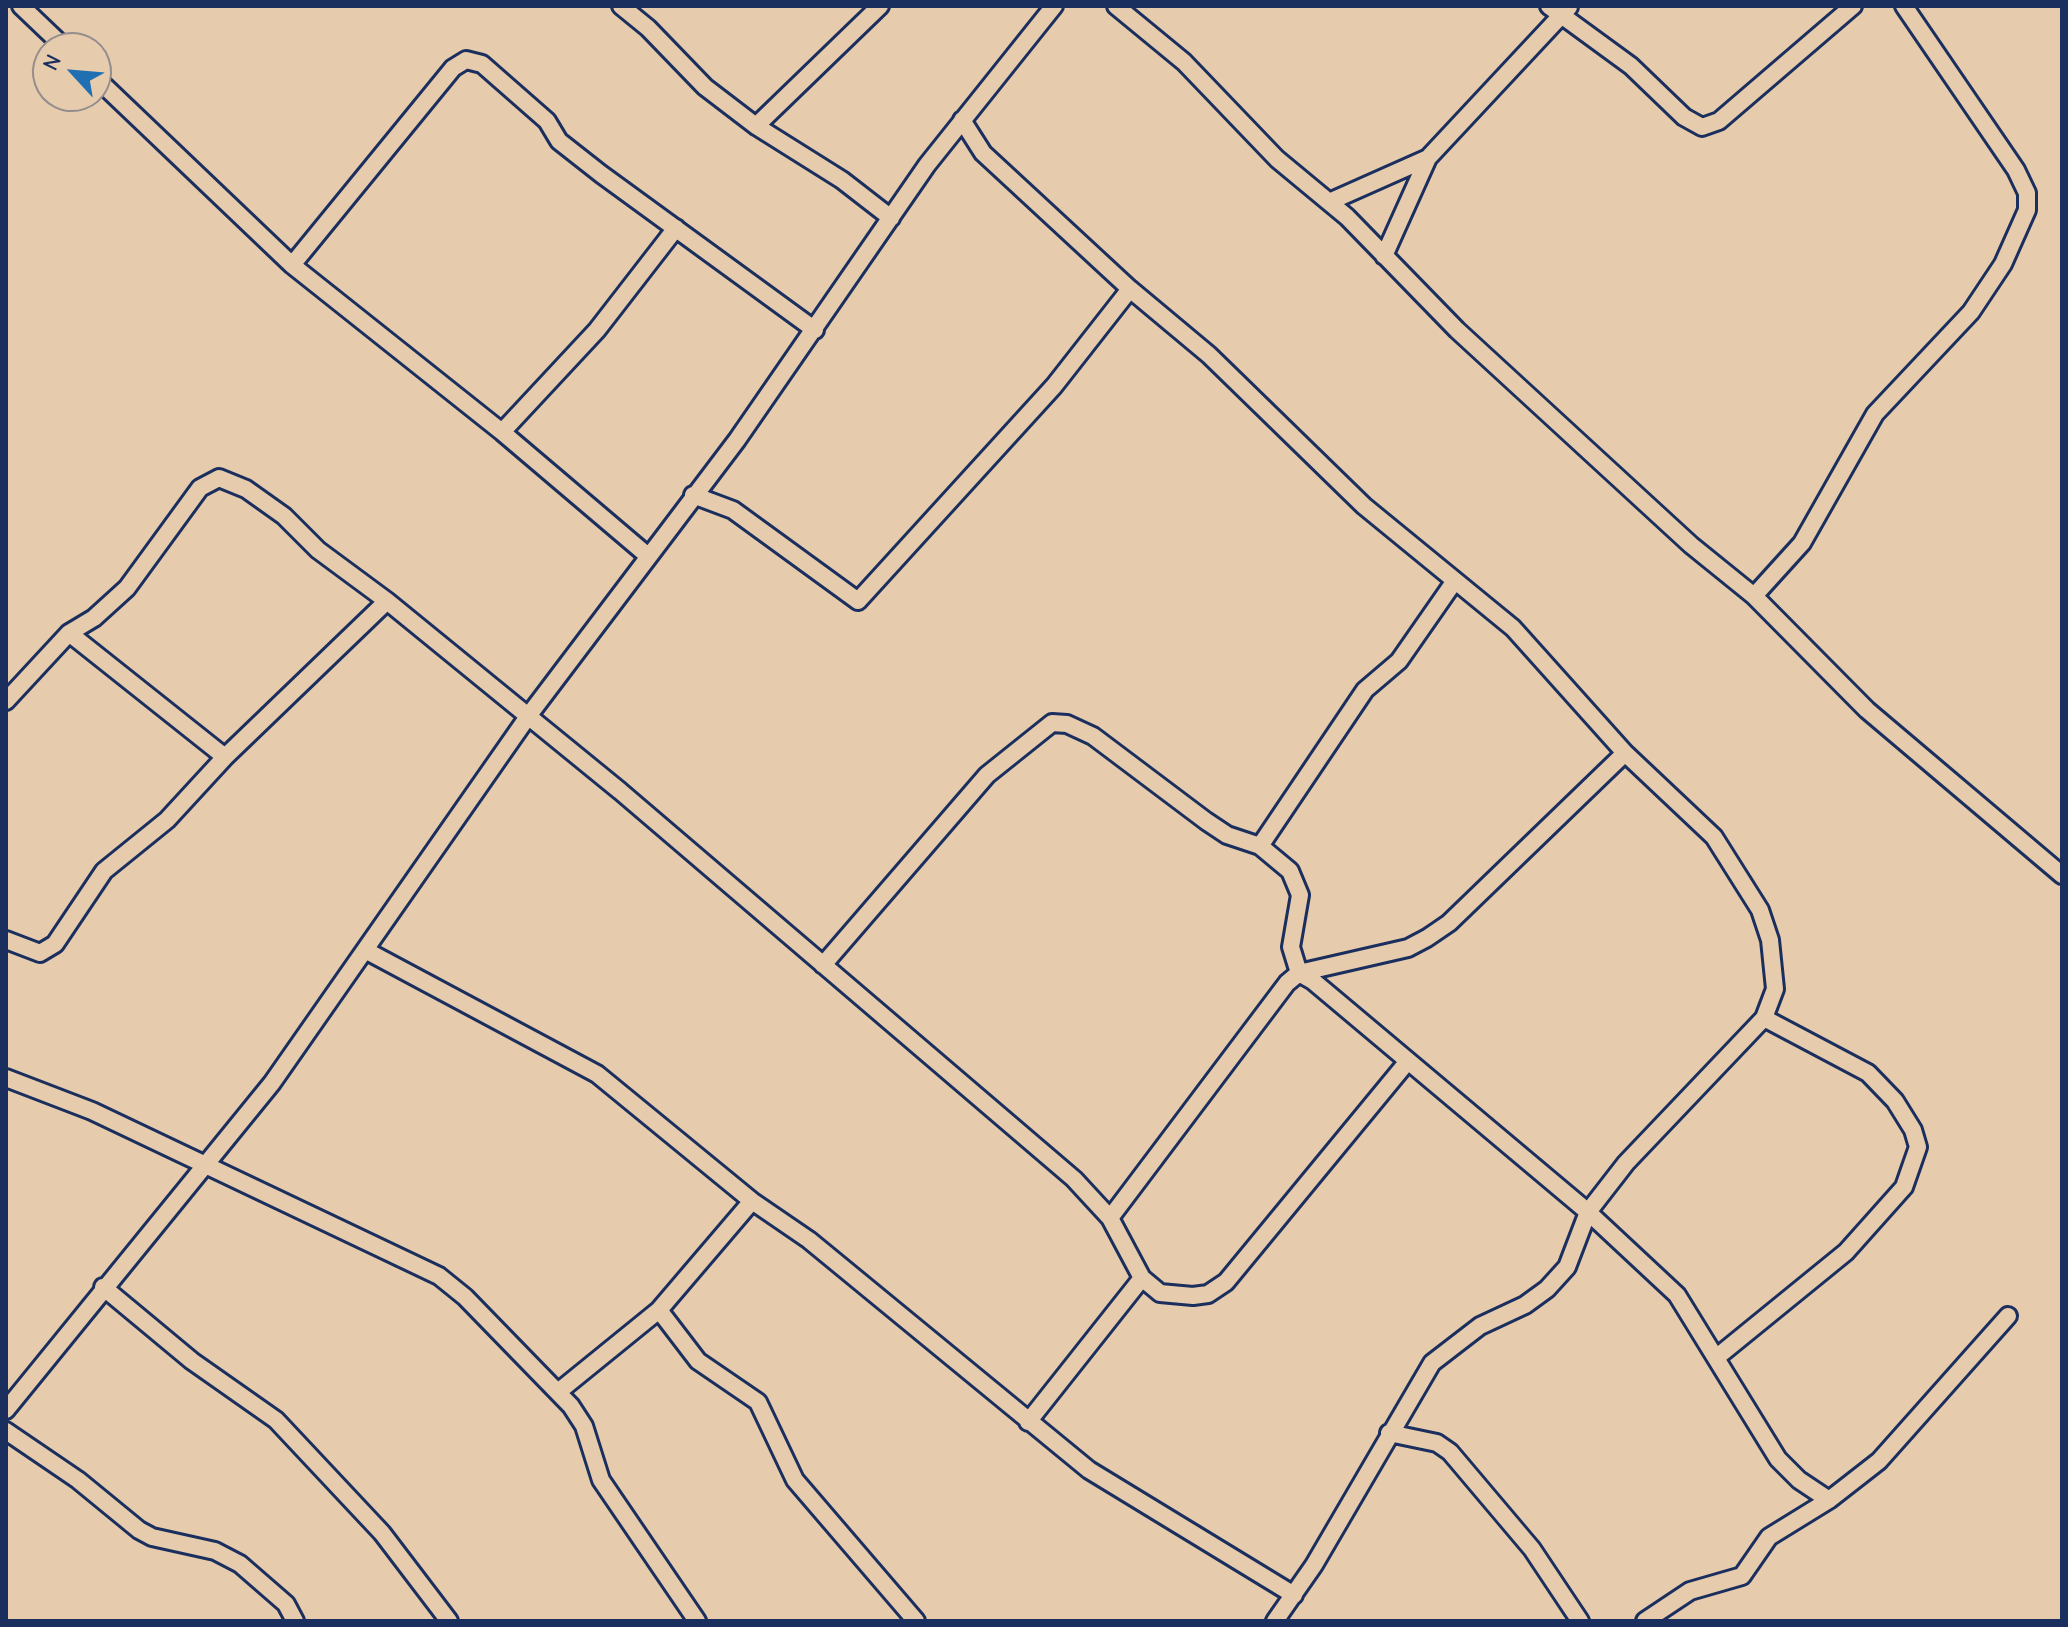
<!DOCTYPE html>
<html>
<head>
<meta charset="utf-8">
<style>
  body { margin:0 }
  #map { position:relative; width:2068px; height:1627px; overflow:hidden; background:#e6cbad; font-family:"Comic Neue",sans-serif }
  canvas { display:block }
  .frame { position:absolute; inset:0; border:8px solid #1b2f5e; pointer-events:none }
  .north { position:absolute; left:32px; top:32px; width:80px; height:80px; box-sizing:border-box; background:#e6cbad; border:2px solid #958d8d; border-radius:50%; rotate:296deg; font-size:22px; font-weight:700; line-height:32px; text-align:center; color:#1b2f5e }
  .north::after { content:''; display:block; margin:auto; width:28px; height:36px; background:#1f6fb2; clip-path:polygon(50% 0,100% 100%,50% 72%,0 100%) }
</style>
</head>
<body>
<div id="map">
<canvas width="2068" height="1627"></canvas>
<div class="frame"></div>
<div class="north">N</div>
</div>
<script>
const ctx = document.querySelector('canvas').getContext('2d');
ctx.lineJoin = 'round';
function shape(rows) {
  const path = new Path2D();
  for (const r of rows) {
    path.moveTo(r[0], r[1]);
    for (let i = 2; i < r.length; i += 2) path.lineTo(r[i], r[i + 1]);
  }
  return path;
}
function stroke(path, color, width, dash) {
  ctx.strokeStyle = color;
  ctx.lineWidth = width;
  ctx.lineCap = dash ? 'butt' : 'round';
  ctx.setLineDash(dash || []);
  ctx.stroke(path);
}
const minor = shape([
  [21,6,65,48],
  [621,6,648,28,705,87,756,126,842,180,891,218],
  [1116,6,1184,62,1277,159,1347,217,1457,330,1691,545,1754,596,1867,710,2062,875],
  [1549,6,1631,66,1684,117,1702,127,1719,121,1853,6],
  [96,78,292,265,502,432,648,556],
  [962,120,983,153,1130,289,1209,355,1364,506,1513,628,1625,753,1714,837,1760,910,1770,940,1775,989,1764,1018,1626,1163,1588,1212,1313,981,1299,973,1287,983,1110,1218],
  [756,126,880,6],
  [1329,202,1428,158],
  [1384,256,1428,158,1569,7],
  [292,265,453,68,466,60,482,64,547,121,559,141,601,174,815,330],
  [502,432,597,330,676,228],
  [693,495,733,510,858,601,1054,386,1130,289],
  [1754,596,1802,543,1875,414,1971,312,2003,264,2027,210,2027,193,2016,170,1904,6],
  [69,633,94,618,127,588,200,488,219,478,246,489,284,516,318,550,387,601],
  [6,701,69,633,225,757,387,601,620,791,1074,1179,1110,1218,1142,1278,1160,1293,1193,1296,1208,1294,1226,1282,1408,1061],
  [1260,846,1365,690,1399,661,1454,582],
  [6,940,40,953,55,944,104,871,167,820,225,757],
  [365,950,597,1074,752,1201,809,1240,1089,1470,1294,1595],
  [823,965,987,775,1052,723,1067,724,1093,736,1206,821,1227,835,1260,846,1290,871,1300,895,1291,947,1299,973,1408,948,1427,938,1449,923,1625,753],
  [6,1078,92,1111,439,1276,465,1297,571,1406,584,1426,601,1480,697,1621],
  [103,1287,192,1361,276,1420,382,1533,449,1621],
  [659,1310,698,1361,758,1402,795,1480,916,1621],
  [1717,1357,1846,1252,1904,1187,1918,1147,1913,1130,1895,1101,1868,1073,1764,1018],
  [558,1392,659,1310,752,1201],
  [6,1410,272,1083,529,715,737,440,927,165,1054,6],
  [1028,1422,1142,1278],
  [6,1431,78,1480,139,1530,152,1537,215,1551,240,1564,286,1604,295,1621],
  [1389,1433,1437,1443,1450,1452,1532,1549,1580,1621],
  [1275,1621,1314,1565,1432,1363,1480,1326,1525,1305,1547,1289,1567,1267,1588,1212,1677,1295,1778,1459,1799,1480,1829,1500],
  [1645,1621,1690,1591,1742,1576,1769,1537,1829,1500,1879,1461,2008,1316]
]);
stroke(minor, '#1b2f5e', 22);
stroke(minor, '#e6cbad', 16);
</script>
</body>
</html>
